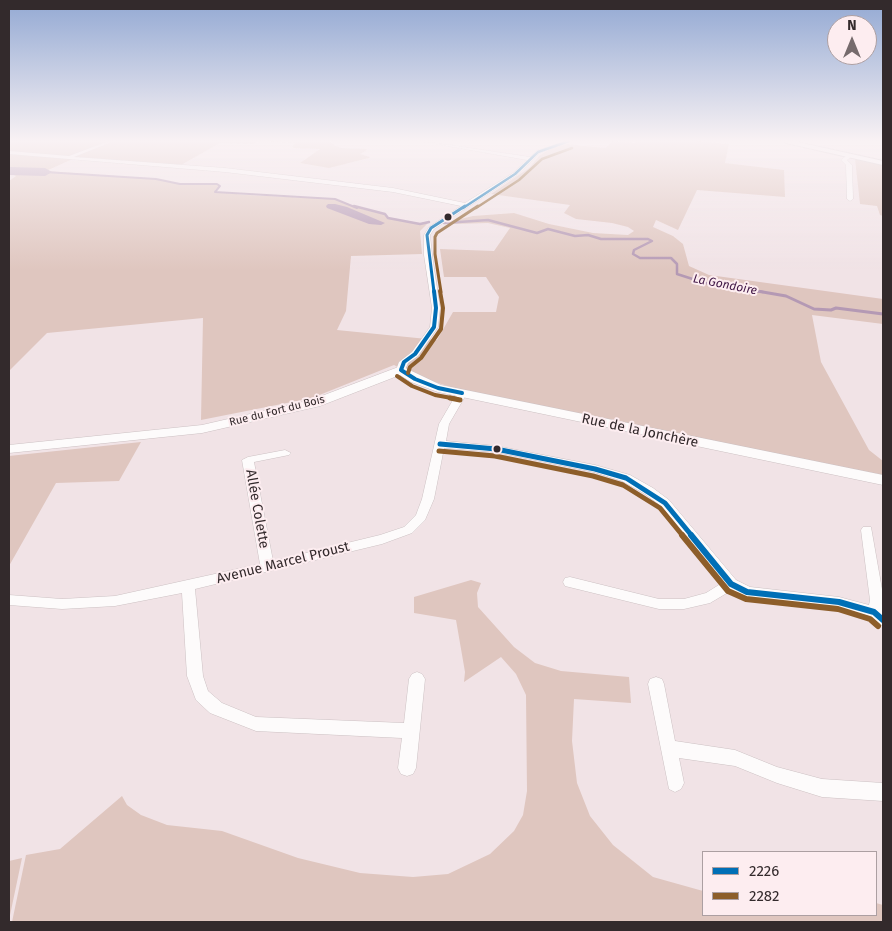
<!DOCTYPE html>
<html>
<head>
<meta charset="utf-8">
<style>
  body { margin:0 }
  #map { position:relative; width:892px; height:931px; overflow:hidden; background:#f1e3e6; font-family:"Fira Sans",sans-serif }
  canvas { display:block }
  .frame { position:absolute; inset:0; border:10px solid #332a2c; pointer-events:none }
  .legend { position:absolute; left:702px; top:851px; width:175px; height:65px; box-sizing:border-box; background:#fdedf0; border:1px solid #ac9fa2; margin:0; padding:6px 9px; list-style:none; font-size:15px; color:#332a2c }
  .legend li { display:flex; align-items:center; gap:10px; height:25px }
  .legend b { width:25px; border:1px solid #ac9fa2 }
  .north { position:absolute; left:827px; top:15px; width:50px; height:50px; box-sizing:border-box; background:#fdedf0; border:1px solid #ac9fa2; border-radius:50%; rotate:0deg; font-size:14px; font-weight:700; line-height:20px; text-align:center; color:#332a2c }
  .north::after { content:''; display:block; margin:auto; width:18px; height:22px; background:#766b6d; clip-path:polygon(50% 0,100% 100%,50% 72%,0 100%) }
</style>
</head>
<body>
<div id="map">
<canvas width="892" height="931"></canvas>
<div class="frame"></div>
<ul class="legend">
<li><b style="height:6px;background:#006fb6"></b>2226</li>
<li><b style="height:6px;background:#8d5e2a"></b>2282</li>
</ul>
<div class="north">N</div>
</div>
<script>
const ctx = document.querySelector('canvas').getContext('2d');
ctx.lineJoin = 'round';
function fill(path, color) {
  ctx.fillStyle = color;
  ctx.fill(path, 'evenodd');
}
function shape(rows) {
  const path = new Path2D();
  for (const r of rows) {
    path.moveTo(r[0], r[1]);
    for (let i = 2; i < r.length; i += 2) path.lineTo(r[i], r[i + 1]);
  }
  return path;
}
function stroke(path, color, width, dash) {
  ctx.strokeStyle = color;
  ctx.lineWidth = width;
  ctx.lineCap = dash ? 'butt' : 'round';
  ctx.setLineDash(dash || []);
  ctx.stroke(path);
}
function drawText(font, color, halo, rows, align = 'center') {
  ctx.font = font + ' "Fira Sans",sans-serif';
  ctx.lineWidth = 4;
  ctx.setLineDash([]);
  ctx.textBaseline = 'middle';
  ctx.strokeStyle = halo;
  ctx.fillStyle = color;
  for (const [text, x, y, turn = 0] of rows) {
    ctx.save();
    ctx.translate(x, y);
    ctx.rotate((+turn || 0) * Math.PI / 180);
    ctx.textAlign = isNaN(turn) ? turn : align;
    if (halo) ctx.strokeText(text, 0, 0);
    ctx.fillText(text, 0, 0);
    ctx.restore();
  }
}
fill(shape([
  [9,141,330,141,334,145,341,148,366,149,367,150,360,154,370,157,369,158,329,168,300,163,320,149,294,148,292,146,296,143,262,141,253,144,220,143,181,165,77,157,46,171,156,179,180,184,217,184,220,186,215,190,216,192,247,195,335,199,362,209,385,214,388,218,420,224,429,222,420,231,422,254,351,256,346,311,337,330,437,340,453,312,496,312,499,297,486,277,444,277,440,249,494,251,510,228,488,223,455,224,452,221,473,216,514,213,549,224,593,233,628,235,634,231,628,227,612,223,576,219,564,213,570,205,491,194,529,168,540,155,552,148,567,144,605,148,613,141,634,143,636,141,696,141,729,144,725,163,784,170,785,197,697,190,678,230,656,220,653,227,673,236,683,244,689,266,709,275,883,299,883,324,812,315,821,362,869,450,883,461,883,475,461,390,418,377,394,365,312,398,201,420,203,318,47,333,9,371,9,181,16,176,9,173],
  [855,159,883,165,883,216,880,215,877,206,860,204],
  [141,442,119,481,56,483,9,566,9,456],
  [471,580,481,583,477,593,478,607,514,647,535,663,561,671,629,677,631,703,574,699,572,741,577,783,590,816,613,845,653,877,703,891,703,915,876,915,876,903,883,905,883,922,12,922,26,855,60,849,122,796,127,805,141,815,167,825,222,831,298,858,360,873,413,877,448,874,490,854,514,831,523,815,527,791,526,695,516,674,501,657,464,682,465,672,456,620,414,613,414,597],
  [22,858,9,920,9,861]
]), '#dfc6bf');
fill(shape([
  [328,204,335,204,347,207,385,223,381,225,369,224,327,208,326,206]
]), '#b499b4');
stroke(shape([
  [45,172,156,179,180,184,217,184,220,186,215,192,335,199,357,208]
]), '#b499b4', 2);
stroke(shape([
  [354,206,385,214,388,218,420,224,429,222],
  [444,223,488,220,537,233,548,229,575,236,588,235,601,239,648,239,652,241,634,250,633,254,640,258,671,258,677,264,677,274,705,283,763,292]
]), '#b499b4', 2.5);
stroke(shape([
  [757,291,786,296,814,309,831,310,836,308,883,314]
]), '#b499b4', 3);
fill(shape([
  [9,167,45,168,52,172,45,176,9,175,9,167]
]), '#b499b4');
const minor = shape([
  [109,141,114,141,74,157,225,168,393,188,465,203,513,173,527,160,425,142,423,141,530,157,536,151,566,141,571,141,540,153,517,175,434,229,430,235,432,255,440,308,438,327,418,356,408,363,404,372,401,373,396,370,399,362,412,352,430,327,432,308,424,255,424,235,429,227,461,206,393,192,225,172,9,154,9,151,69,156,109,141],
  [847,155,852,156,847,160,852,165,853,199,850,201,847,199,846,165,841,160,847,155],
  [462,390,467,393,449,424,446,441,496,446,595,465,630,475,653,488,669,500,736,580,750,587,839,597,869,605,870,600,861,530,863,527,871,527,883,595,882,610,883,612,883,626,878,624,869,616,839,607,771,601,747,597,732,590,710,603,684,609,659,609,565,586,563,582,565,578,570,577,659,599,684,599,706,593,722,583,661,506,645,494,622,481,594,472,496,452,444,448,434,499,425,520,412,533,382,544,195,589,203,676,208,691,222,703,256,717,404,723,409,679,412,674,417,672,422,674,425,679,416,768,413,774,407,776,401,774,398,768,402,738,256,731,210,713,196,700,187,676,182,593,115,606,62,609,9,605,9,595,62,599,115,596,260,564,242,460,248,457,285,450,291,453,289,455,254,462,273,561,380,535,404,527,416,515,422,499,439,424,457,393,462,390],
  [656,677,662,679,664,684,675,741,735,750,777,767,822,779,883,783,883,801,822,797,777,783,735,766,679,758,684,783,681,789,675,792,669,789,648,684,650,679,656,677]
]);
const tertiary = shape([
  [401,366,441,385,883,475,883,485,438,392,411,382,400,375,320,406,202,433,9,453,9,445,202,425,311,400,401,366]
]);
const secondary = shape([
  [783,141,793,141,883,161,883,165,786,143,783,141]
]);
stroke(minor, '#ccc1c3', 1);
stroke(tertiary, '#ccc1c3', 1);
stroke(secondary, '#ccc1c3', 2);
fill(minor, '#fdfbfb');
fill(tertiary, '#fdfbfb');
fill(secondary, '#fdfbfb');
stroke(shape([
  [463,208,515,174,538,152,569,141]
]), '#006fb6', 2.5);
stroke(shape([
  [434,292,427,235,431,228,465,206]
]), '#006fb6', 3);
stroke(shape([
  [401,370,404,362,415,354,434,327,436,308,434,291],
  [401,370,415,379,438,388,462,393]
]), '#006fb6', 4);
stroke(shape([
  [440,444,496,449,595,469,626,478,665,503,692,536]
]), '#006fb6', 5);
stroke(shape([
  [691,535,731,584,747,592,839,602,874,612,883,620]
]), '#006fb6', 6);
stroke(shape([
  [476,208,519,180,542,159,572,148]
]), '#8d5e2a', 2.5);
stroke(shape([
  [441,292,435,254,435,237,437,233,478,206]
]), '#8d5e2a', 3);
stroke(shape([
  [408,373,410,367,421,358,441,329,443,308,440,291],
  [397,376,412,386,435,395,457,399]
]), '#8d5e2a', 4);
stroke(shape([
  [450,398,460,400],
  [439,451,495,456,593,476,623,485,660,508,683,536]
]), '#8d5e2a', 5);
stroke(shape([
  [682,535,728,591,746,599,838,609,870,619,878,626]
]), '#8d5e2a', 6);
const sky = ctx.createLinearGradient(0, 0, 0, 271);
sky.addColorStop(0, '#93a9d3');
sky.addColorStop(0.52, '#f9f2f4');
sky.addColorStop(1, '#f9f2f400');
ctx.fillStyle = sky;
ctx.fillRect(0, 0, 892, 271);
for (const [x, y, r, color] of [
  [448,217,4.5,"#332a2c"],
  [497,449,4.5,"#332a2c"]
]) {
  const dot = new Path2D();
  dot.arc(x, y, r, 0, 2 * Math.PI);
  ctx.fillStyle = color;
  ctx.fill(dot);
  stroke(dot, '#fdedf0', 2);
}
drawText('11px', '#332a2c', '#fdedf0', [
  ["Rue du Fort du Bois",277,411,-14]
]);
drawText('italic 12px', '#3f1545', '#fdedf0', [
  ["La Gondoire",725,285,11]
]);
drawText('14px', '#332a2c', '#fdedf0', [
  ["Rue de la Jonchère",640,431,12],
  ["Allée Colette",257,509,80],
  ["Avenue Marcel Proust",283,563,-14]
]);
</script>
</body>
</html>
